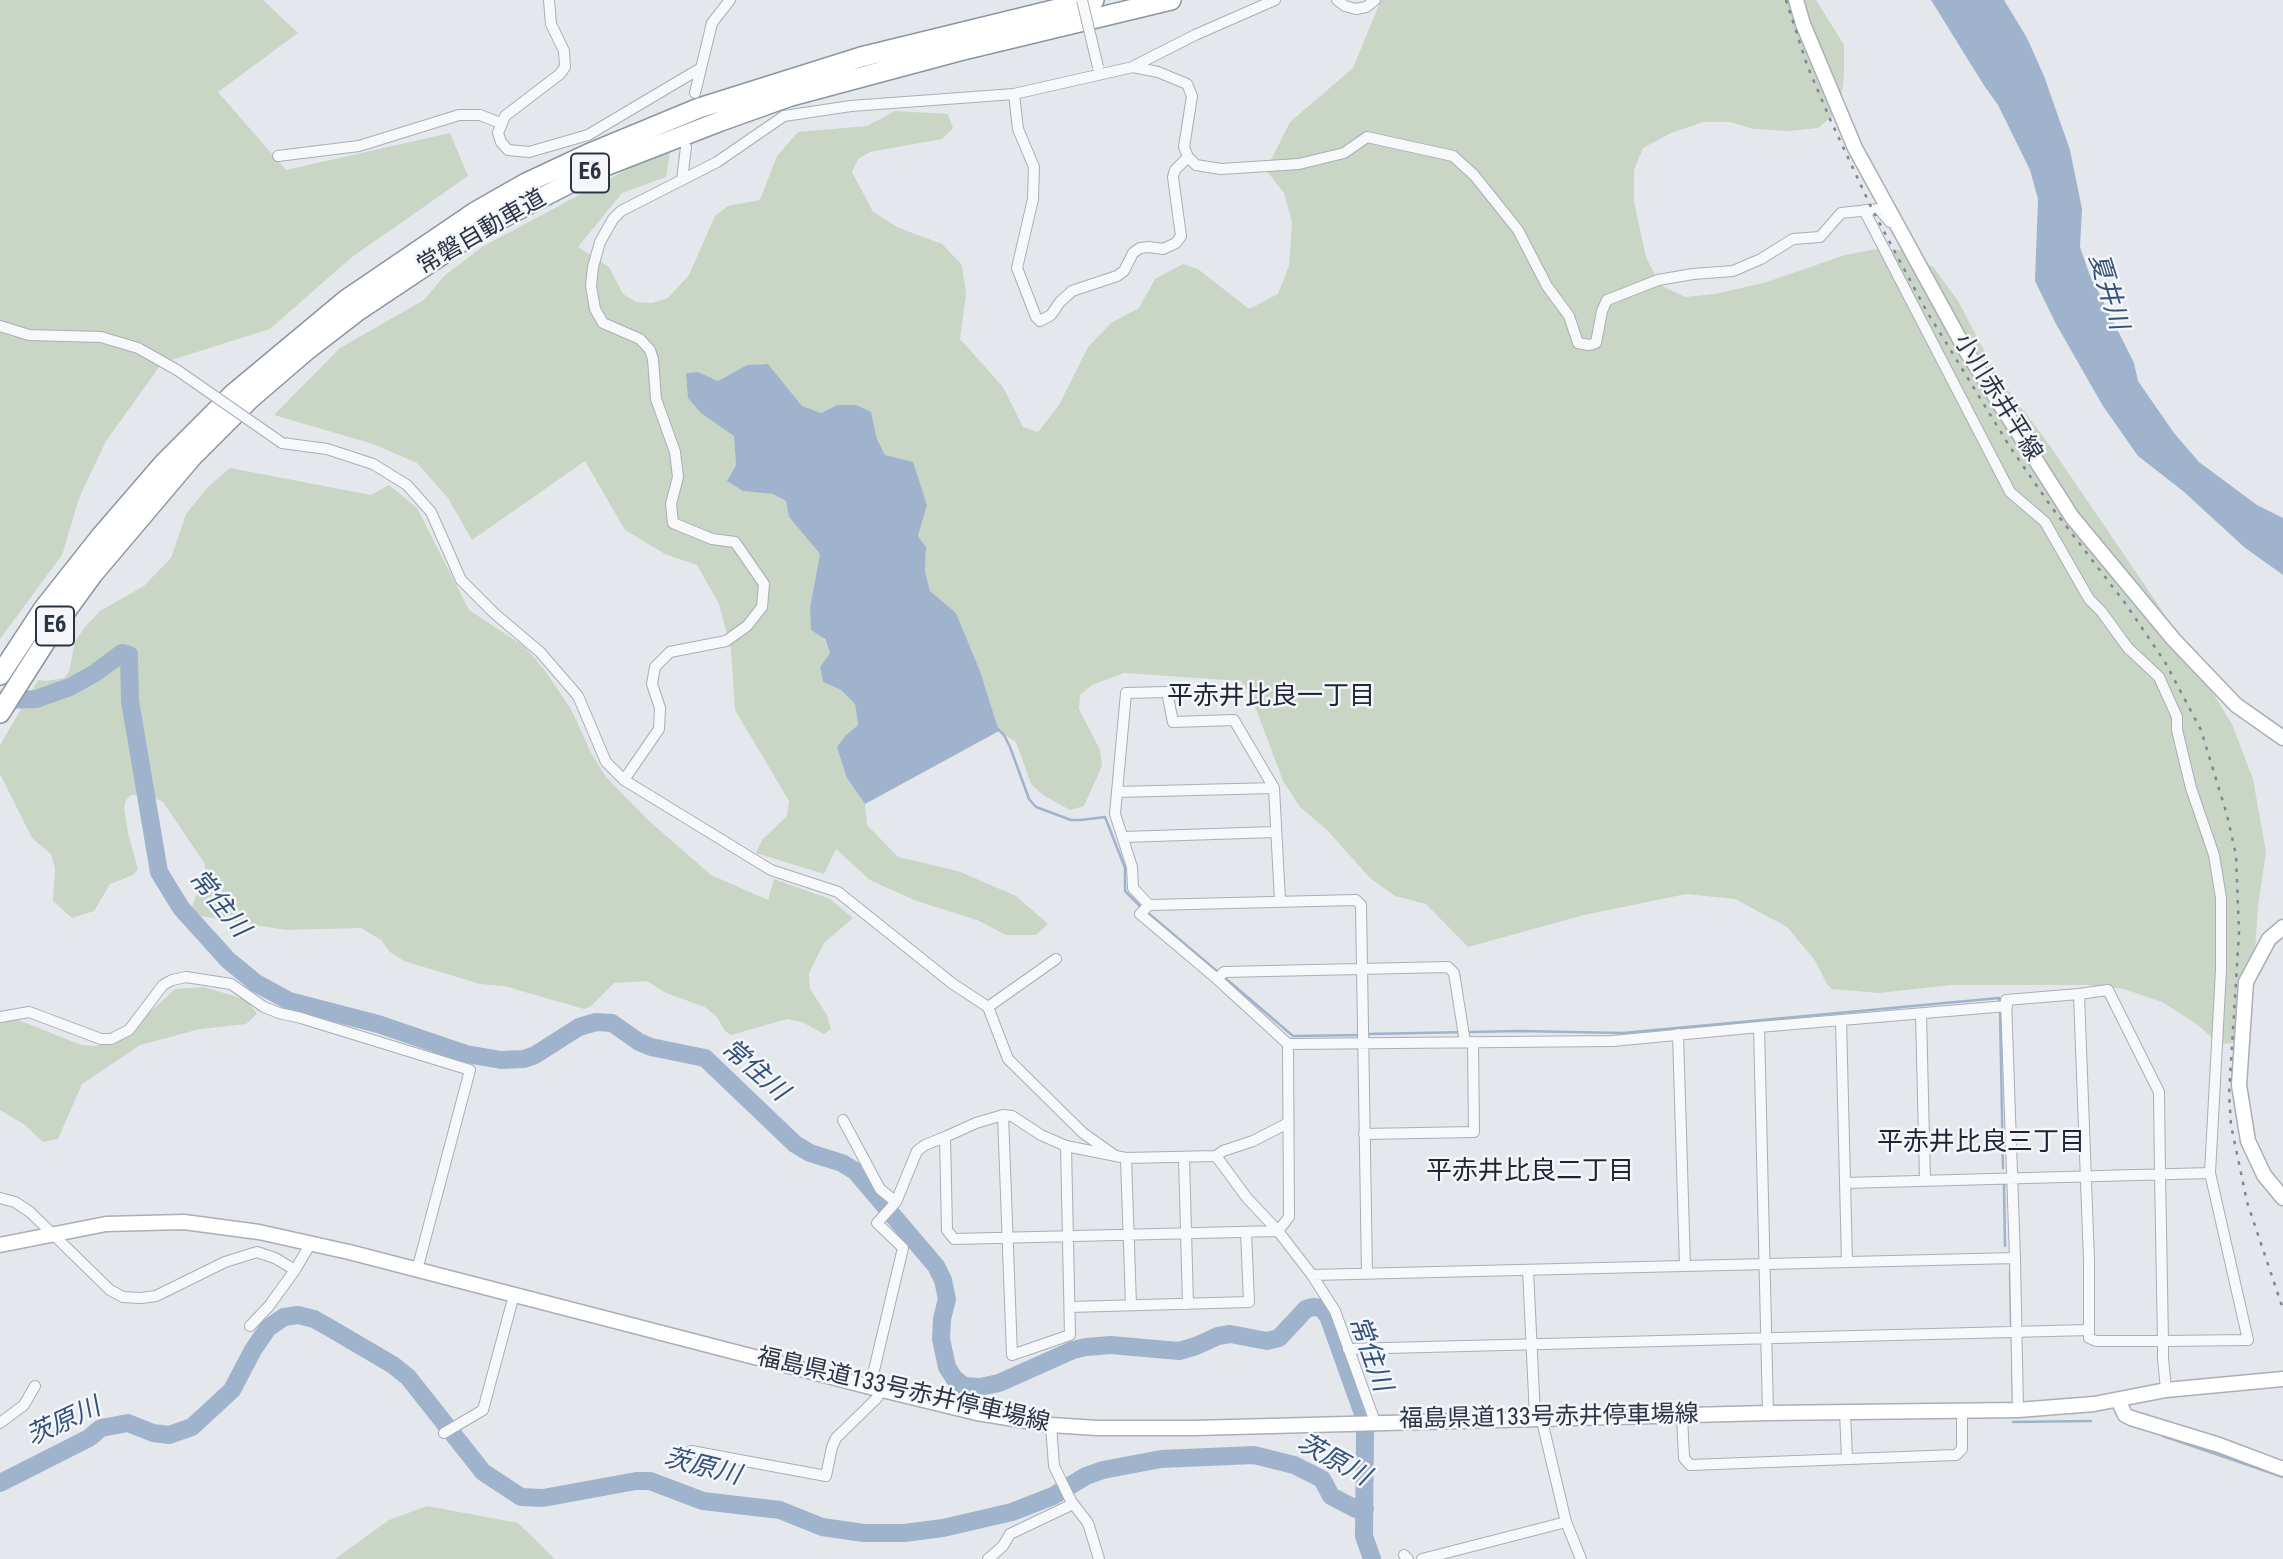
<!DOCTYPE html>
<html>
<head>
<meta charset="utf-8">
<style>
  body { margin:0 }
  canvas { display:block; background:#e4e7ec }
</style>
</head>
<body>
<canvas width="2283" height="1559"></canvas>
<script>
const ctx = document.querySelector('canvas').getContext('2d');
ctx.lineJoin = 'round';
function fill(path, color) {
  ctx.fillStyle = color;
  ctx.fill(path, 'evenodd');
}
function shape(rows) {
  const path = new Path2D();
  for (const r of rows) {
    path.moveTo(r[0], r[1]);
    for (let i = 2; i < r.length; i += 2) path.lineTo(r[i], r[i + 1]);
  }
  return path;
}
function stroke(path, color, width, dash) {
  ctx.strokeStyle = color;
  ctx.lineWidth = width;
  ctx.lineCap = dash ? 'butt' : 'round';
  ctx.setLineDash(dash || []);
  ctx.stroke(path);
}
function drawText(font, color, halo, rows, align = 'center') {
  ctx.font = font + ' "Roboto Condensed","Noto Sans JP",sans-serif';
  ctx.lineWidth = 5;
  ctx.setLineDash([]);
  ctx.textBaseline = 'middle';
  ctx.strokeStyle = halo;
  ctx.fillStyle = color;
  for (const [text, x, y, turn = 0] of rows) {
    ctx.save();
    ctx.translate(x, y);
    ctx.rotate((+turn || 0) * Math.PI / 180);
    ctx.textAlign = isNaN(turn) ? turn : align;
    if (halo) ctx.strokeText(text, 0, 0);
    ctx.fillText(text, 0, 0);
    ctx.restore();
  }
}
fill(shape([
  [0,0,263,0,298,33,218,92,286,170,450,133,468,176,352,257,270,329,162,363,106,441,79,498,62,555,0,639],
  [1381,0,1816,0,1844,45,1844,75,1841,100,1835,114,1818,128,1788,131,1753,129,1731,122,1703,122,1671,133,1643,148,1634,170,1634,202,1646,257,1660,285,1685,297,1715,294,1767,282,1845,255,1877,249,1906,250,1934,268,1958,301,1998,377,2048,443,2161,609,2232,724,2253,779,2266,852,2258,906,2255,951,2242,1035,2234,1043,2219,1044,2198,1025,2162,1002,2124,989,2087,985,1950,985,1879,993,1832,989,1827,984,1814,959,1787,927,1735,899,1686,894,1584,915,1468,947,1426,904,1395,896,1370,878,1327,830,1300,807,1283,781,1250,693,1241,681,1124,673,1092,685,1080,695,1079,709,1100,750,1102,766,1084,806,1070,810,1043,795,1031,784,1016,742,999,731,980,671,956,614,930,591,925,571,926,547,918,536,927,505,913,463,885,455,877,439,871,412,837,405,821,413,801,406,768,364,747,365,718,381,698,372,722,426,734,436,736,465,786,501,789,517,820,554,810,607,830,653,820,667,823,682,841,690,855,704,858,725,846,735,857,793,865,804,867,825,898,857,958,871,1016,896,1048,924,1036,935,1006,935,977,920,914,900,870,880,836,849,824,874,756,853,762,840,787,816,789,801,735,710,731,649,719,604,697,565,665,554,625,530,585,461,472,540,448,498,417,463,373,444,274,415,340,348,424,300,444,276,482,247,671,146,666,177,622,193,578,247,609,267,623,294,636,302,652,303,668,298,689,275,715,216,728,206,760,200,777,156,798,132,867,126,895,111,948,114,953,128,942,139,870,152,858,159,852,172,873,212,899,228,942,244,962,265,966,294,960,339,1003,387,1023,427,1038,432,1059,405,1088,347,1111,323,1139,308,1155,279,1183,264,1198,269,1249,309,1278,294,1289,266,1292,222,1284,193,1266,170,1290,122,1353,68],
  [230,468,371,495,389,485,417,508,469,610,525,647,546,672,572,711,590,751,606,777,647,819,711,875,768,900,774,879,830,899,853,918,824,943,809,973,810,989,827,1015,831,1029,824,1034,802,1022,787,1019,731,1035,725,1031,717,1017,705,1007,666,993,647,981,614,983,591,1006,584,1009,504,986,480,984,404,961,390,952,381,940,361,928,286,930,195,915,192,907,205,872,205,864,163,802,146,794,131,795,126,800,124,808,128,833,138,869,133,875,110,884,94,911,72,918,53,901,55,869,51,854,32,838,0,774,0,745,38,680,46,681,64,678,69,672,75,642,84,628,100,611,144,586,165,564,171,558,186,514,207,488],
  [204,987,247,1000,257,1014,246,1024,200,1029,140,1045,82,1084,58,1139,43,1142,25,1125,0,1110,0,1016,11,1017,81,1045,95,1046,122,1038,175,989],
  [427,1506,518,1523,555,1559,335,1559,389,1520]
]), '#c9d6c5');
fill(shape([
  [1931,0,2004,0,2027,38,2044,76,2070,150,2082,209,2080,247,2089,273,2134,363,2138,381,2174,433,2199,462,2257,505,2283,518,2283,575,2244,547,2183,491,2138,456,2103,406,2056,324,2035,281,2038,199,2030,170,1998,105,1985,87],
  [768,364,802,406,821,413,837,405,856,405,871,412,877,439,885,455,913,462,927,505,918,536,926,547,925,571,930,591,956,613,980,671,999,731,865,804,847,778,837,747,846,735,858,725,855,704,841,690,823,682,820,667,830,653,825,639,811,630,810,607,820,554,789,517,786,501,773,494,743,491,727,481,736,465,734,436,701,413,688,398,686,373,698,372,718,381,747,365]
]), '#9fb4cc');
stroke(shape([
  [998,729,1004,735,1010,747,1029,799,1036,807,1071,820,1081,820,1105,817,1125,868,1125,891,1142,908],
  [1147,912,1219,973],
  [1224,977,1293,1036,1361,1035],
  [2000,1012,2003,1168],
  [1367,1034,1520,1031,1623,1033,1999,998,1999,1000],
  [2004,1185,2005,1246],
  [2010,1272,2011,1326],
  [2012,1341,2013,1399],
  [2013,1422,2091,1421],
  [2163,1436,2283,1477]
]), '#9fb4cc', 2.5);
stroke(shape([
  [0,700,36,699,70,687,95,673,122,653,129,655,130,701,159,872,181,908,228,960,256,983,289,1001,378,1024,466,1054,501,1060,524,1059,535,1055,579,1027,596,1022,612,1023,639,1042,651,1047,705,1058,795,1144,810,1153,842,1163,855,1171,936,1266,943,1280,947,1299,942,1319,941,1339,947,1367,954,1378,964,1386,980,1387,999,1383,1073,1350,1086,1347,1111,1345,1179,1351,1196,1346,1218,1336,1230,1334,1267,1341,1279,1338,1306,1309,1313,1307,1321,1308,1328,1316,1363,1414,1365,1433,1364,1536,1372,1559],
  [0,1483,89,1438,101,1428,128,1423,153,1433,169,1435,192,1427,232,1390,253,1350,268,1328,284,1317,298,1315,314,1319,330,1328,393,1365,408,1377,483,1472,521,1497,543,1498,636,1481,650,1481,703,1501,780,1510,822,1527,864,1533,904,1533,943,1528,1012,1512,1053,1496,1086,1476,1103,1470,1161,1459,1254,1455,1294,1465,1322,1479,1331,1496,1356,1509,1365,1509]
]), '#9fb4cc', 18);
const street = shape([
  [549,0,551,24,564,51,565,67,560,74,505,116,498,133,501,142,508,150,529,152,588,135,701,68],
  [1337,0,1345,6,1356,9,1366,7,1375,0],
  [1134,66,1195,35,1275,0],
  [695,93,712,23,730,0],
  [1014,94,1018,129,1034,167,1033,199,1017,268,1036,317,1040,321,1051,315,1060,302,1072,291,1117,276,1124,271,1133,253,1140,248,1149,247,1163,249,1176,243,1181,236,1173,177,1175,170,1188,157],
  [278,156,359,146,459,115,480,115,500,123],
  [682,180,686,147],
  [1864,210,2010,492,2045,522,2089,599,2101,611,2128,648,2159,677,2177,717,2177,730,2191,788,2214,855,2221,898,2221,970,2210,1173,2248,1340,2163,1341,2096,1341,2089,1338,2089,1261,2079,994,2108,990,2159,1092,2160,1173,2163,1341,2163,1358,2166,1390],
  [0,326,29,335,101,337,138,348,177,370],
  [282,443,327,449,373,464,407,485,431,512,461,580,494,613,540,652,578,696,606,762,624,780,771,870,838,892,953,984,988,1007,1008,1059,1083,1133,1114,1155],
  [624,780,659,729,660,708,652,684,655,667,670,652,726,641,747,626,762,607,764,584,735,542,712,539,673,523,671,504,678,477,675,452,656,399,653,359,650,350,640,339,603,323,595,309,591,286,593,267,600,242,613,219,621,211,717,162,784,116,851,106,1014,94,1133,67,1158,72,1187,84,1192,96,1184,147,1188,157,1196,165,1221,169,1299,164,1344,153,1367,137,1453,156,1474,175,1518,230,1547,286,1569,316,1578,343,1589,345,1596,343,1602,311,1607,300,1615,297,1658,280,1693,274,1733,271,1761,259,1793,239,1820,237,1841,213,1879,209,1890,222],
  [1274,788,1234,720,1173,722,1167,692,1126,693,1115,814,1132,867,1133,888,1149,905,1356,900,1361,905,1367,1274],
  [1117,792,1274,788,1280,901],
  [1123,837,1275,832],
  [1149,905,1140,914,1217,979,1288,1044],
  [1217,979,1224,972,1448,967,1454,973,1465,1042],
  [988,1007,1056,959],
  [1921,1014,1925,1180],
  [0,1017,29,1012,101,1039,111,1039,129,1030,163,985,172,980,186,977,231,984,264,1007,279,1013,301,1018,470,1070,417,1270],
  [1841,1020,1847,1262],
  [1678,1034,1685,1266],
  [1003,1115,1012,1355,1070,1335,1066,1146],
  [843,1120,880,1189,896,1202],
  [1364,1134,1474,1132,1473,1042],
  [1216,1156,1126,1158,1066,1146,1041,1135,1012,1116,1003,1115,976,1123,945,1137,947,1230,954,1239,1278,1231],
  [1126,1158,1131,1305],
  [1184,1158,1188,1304],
  [1845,1183,2210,1173],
  [0,1198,15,1202,30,1212,110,1290,123,1297,141,1298,156,1296,225,1262,257,1252,275,1258,295,1270],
  [1278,1231,1247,1198,1216,1156,1223,1151,1253,1141,1288,1123],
  [1528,1270,1535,1417],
  [1312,1275,2015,1258],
  [1070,1307,1249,1302,1246,1232],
  [250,1326,269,1306,295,1270,311,1243],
  [1348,1349,2089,1330],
  [870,1387,903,1248,877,1223,896,1202,917,1151,925,1145,945,1137],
  [2018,1410,2015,1258,2006,1000,2079,994],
  [1845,1412,1847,1459],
  [1768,1413,1759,1027,2007,1006],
  [1682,1415,1684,1458,1690,1465,1956,1455,1962,1449,1962,1411],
  [1541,1417,1566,1522,1581,1559],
  [1375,1422,1335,1311,1312,1275,1278,1231,1289,1217,1288,1044,1613,1041,1759,1027],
  [0,1423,24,1405,35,1386],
  [1051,1425,1054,1466,1071,1501,1088,1523,1099,1559],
  [444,1433,483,1410,514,1295],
  [691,1451,826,1476,832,1447,836,1438,876,1399,882,1390],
  [1404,1555,1408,1559],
  [988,1559,1003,1546,1010,1534,1073,1504],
  [1422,1559,1566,1522]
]);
const secondary = shape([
  [1796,0,1803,24,1855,148,1965,349,2072,517,2174,640,2236,705,2283,738],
  [2283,927,2269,939,2246,982,2239,1085,2248,1141,2264,1175,2283,1198],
  [0,1245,106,1224,184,1222,259,1232,349,1252,870,1387,977,1413,1051,1425,1097,1428,1194,1428,1768,1413,2018,1410,2094,1404,2166,1390,2283,1379],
  [2118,1400,2125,1415,2131,1418,2219,1445,2283,1469]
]);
const highway = shape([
  [0,675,44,608,101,536,164,463,233,394,347,299,475,212,526,183,588,154,699,108,861,57,1094,0],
  [0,713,56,625,93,574,192,457,250,399,307,350,359,310,479,230,595,170,721,121,791,96,959,51,1171,0]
]);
stroke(street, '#a9aeb7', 12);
stroke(secondary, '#a9aeb7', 17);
stroke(highway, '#8b94a3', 22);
stroke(street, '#f7f8fa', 10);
stroke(secondary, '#fff', 14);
stroke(highway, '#fff', 19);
stroke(shape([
  [1786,0,1807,65,1830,119,1872,209,1926,310,2010,447,2050,505,2125,603,2165,662,2201,730,2227,815,2236,855,2239,933,2229,1094,2231,1125,2247,1202,2283,1309]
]), '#7d8696', 2.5, [3.5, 7]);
const streetBridge = shape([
  [1082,0,1098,67],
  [177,370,282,443]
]);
stroke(streetBridge, '#a9aeb7', 12, []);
stroke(streetBridge, '#f7f8fa', 10);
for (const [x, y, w] of [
  [590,173,38],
  [55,626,38]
]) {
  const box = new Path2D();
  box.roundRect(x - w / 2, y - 19.5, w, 39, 5);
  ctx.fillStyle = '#f4f6f9';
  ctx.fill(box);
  stroke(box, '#2b3445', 2);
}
drawText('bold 23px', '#2b3445', null, [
  ["E6",590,173],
  ["E6",55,626]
]);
drawText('24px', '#2b3445', '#f4f6f9', [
  ["常磐自動車道",482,233,-30],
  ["小川赤井平線",1997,398,58],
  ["福島県道133号赤井停車場線",903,1391,13],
  ["福島県道133号赤井停車場線",1549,1418,-1]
]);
drawText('italic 26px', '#34527a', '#f4f6f9', [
  ["夏井川",2107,292,73],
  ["常住川",218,904,51],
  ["常住川",754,1071,41],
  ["常住川",1369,1354,70],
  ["茨原川",64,1423,-25],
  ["茨原川",1333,1461,29],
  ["茨原川",702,1468,14]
]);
drawText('26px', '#1d2536', '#f4f6f9', [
  ["平赤井比良一丁目",1271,697],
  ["平赤井比良三丁目",1981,1143],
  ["平赤井比良二丁目",1530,1172]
]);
</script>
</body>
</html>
